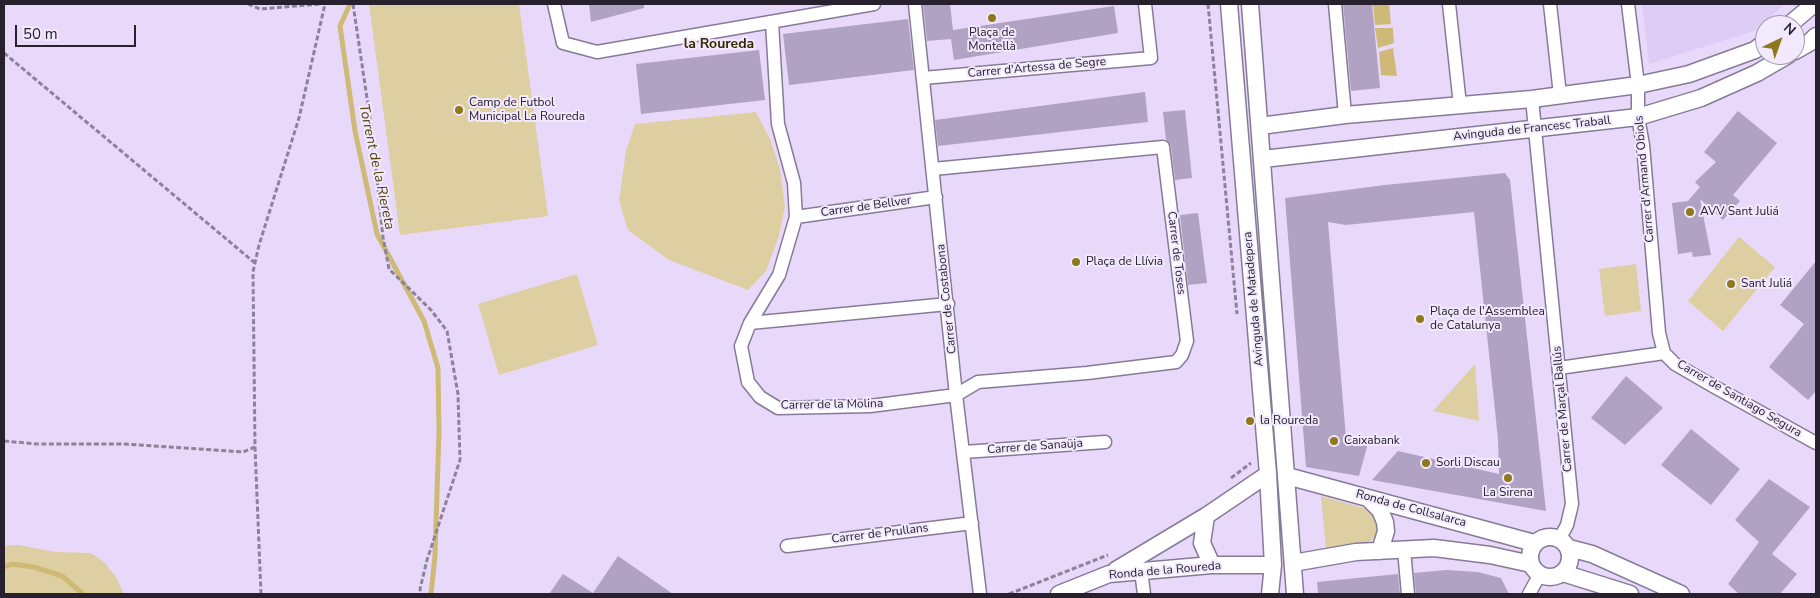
<!DOCTYPE html>
<html>
<head>
<meta charset="utf-8">
<style>
  body { margin:0 }
  #map { position:relative; width:1820px; height:598px; overflow:hidden; background:#e8d9fb; font-family:"Nunito Sans",sans-serif }
  canvas { display:block }
  .frame { position:absolute; inset:0; border:5px solid #26212d; pointer-events:none }
  .north { position:absolute; left:1755px; top:15px; width:50px; height:50px; box-sizing:border-box; background:#f2e9fe; border:1px solid #a099aa; border-radius:50%; rotate:42deg; font-size:14px; font-weight:700; line-height:20px; text-align:center; color:#26212d }
  .north::after { content:''; display:block; margin:auto; width:18px; height:22px; background:#8f771c; clip-path:polygon(50% 0,100% 100%,50% 72%,0 100%) }
  .scale { position:absolute; left:15px; top:25px; width:121px; height:22px; box-sizing:border-box; border:2px solid #26212d; border-top:0; padding-left:6px; font-size:15px; line-height:18px; white-space:nowrap; color:#26212d; -webkit-text-stroke:4px #f2e9fe; paint-order:stroke }
</style>
</head>
<body>
<div id="map">
<canvas width="1820" height="598"></canvas>
<div class="frame"></div>
<div class="north">N</div>
<div class="scale">50 m</div>
</div>
<script>
const ctx = document.querySelector('canvas').getContext('2d');
ctx.lineJoin = 'round';
function fill(path, color) {
  ctx.fillStyle = color;
  ctx.fill(path, 'evenodd');
}
function shape(rows) {
  const path = new Path2D();
  for (const r of rows) {
    if (r.length === 3) {
      path.moveTo(r[0] + r[2], r[1]);
      path.arc(r[0], r[1], r[2], 0, 2 * Math.PI);
      continue;
    }
    path.moveTo(r[0], r[1]);
    for (let i = 2; i < r.length; i += 2) path.lineTo(r[i], r[i + 1]);
  }
  return path;
}
function stroke(path, color, width, dash) {
  ctx.strokeStyle = color;
  ctx.lineWidth = width;
  ctx.lineCap = dash ? 'butt' : 'round';
  ctx.setLineDash(dash || []);
  ctx.stroke(path);
}
function drawText(font, color, halo, rows, align = 'center') {
  ctx.font = font + ' "Nunito Sans",sans-serif';
  ctx.lineWidth = 4;
  ctx.setLineDash([]);
  ctx.textBaseline = 'middle';
  ctx.strokeStyle = halo;
  ctx.fillStyle = color;
  for (const [text, x, y, turn = 0] of rows) {
    ctx.save();
    ctx.translate(x, y);
    ctx.rotate((+turn || 0) * Math.PI / 180);
    ctx.textAlign = isNaN(turn) ? turn : align;
    if (halo) ctx.strokeText(text, 0, 0);
    ctx.fillText(text, 0, 0);
    ctx.restore();
  }
}
fill(shape([
  [1642,4,1785,4,1754,31,1649,64]
]), '#ddccf5');
fill(shape([
  [369,4,519,4,548,216,400,235],
  [756,112,770,139,780,169,785,206,779,236,766,271,748,290,669,260,628,230,619,200,626,151,635,124],
  [1739,237,1775,267,1723,331,1688,301],
  [1636,264,1641,311,1605,316,1599,269],
  [577,274,598,345,499,375,478,304],
  [1475,364,1479,421,1433,411],
  [1321,496,1370,510,1378,525,1375,537,1367,544,1326,549],
  [18,545,56,552,91,553,104,562,116,577,124,594,4,594,4,546]
]), '#ddcfa1');
fill(shape([
  [1373,4,1389,4,1391,24,1375,25],
  [1375,28,1393,28,1394,43,1378,48],
  [1393,48,1397,76,1381,75,1379,52]
]), '#ceba76');
stroke(shape([
  [350,4,340,26,355,131,377,234,424,321,438,368,439,432,435,555,431,594],
  [4,567,12,564,34,567,62,576,83,594]
]), '#ceba76', 5);
fill(shape([
  [589,4,644,4,644,8,591,22],
  [923,4,950,4,953,30,1114,6,1118,33,954,60,951,39,927,41],
  [1343,4,1372,4,1380,88,1351,91],
  [908,19,914,70,789,85,783,34],
  [759,50,765,100,641,114,636,64],
  [1145,92,1148,122,938,146,935,120],
  [1185,110,1192,178,1175,180,1171,146,1166,140,1163,112],
  [1738,111,1777,143,1733,195,1740,201,1723,220,1700,199,1711,255,1693,257,1692,252,1678,254,1672,203,1688,201,1700,187,1695,182,1716,162,1704,152],
  [1505,173,1510,180,1546,511,1372,480,1398,451,1499,474,1498,439,1474,212,1346,225,1328,222,1346,438,1368,443,1359,476,1306,467,1285,198,1385,185],
  [1198,213,1207,283,1188,285,1180,215],
  [1816,261,1816,391,1808,400,1769,367,1804,324,1780,305],
  [1626,376,1663,408,1625,445,1591,418],
  [1691,429,1740,469,1711,505,1661,465],
  [1769,479,1810,507,1772,554,1797,574,1780,594,1739,594,1728,584,1759,542,1735,520],
  [618,556,673,594,549,594,563,574,593,593],
  [1446,570,1478,572,1501,578,1509,594,1416,594,1414,573],
  [1398,574,1400,594,1318,594,1317,582]
]), '#b0a2c2');
const minor = shape([
  [554,4,563,43,597,52,874,4],
  [915,4,956,395,980,594],
  [1335,4,1345,115],
  [1449,4,1460,105],
  [1550,4,1560,95],
  [1628,4,1638,85,1638,117,1643,145,1659,333,1664,353],
  [772,22,778,124,794,183,796,217,779,275,750,323,741,346,748,382,760,397,778,408,870,406,956,395,978,382,1087,373,1176,362,1182,355,1187,341,1163,147,933,169],
  [923,78,1151,58,1145,4],
  [1532,99,1572,504,1567,525,1560,538],
  [796,217,936,197],
  [750,323,948,304],
  [1664,353,1675,364,1713,386,1816,443],
  [1559,368,1664,353],
  [964,452,1105,442],
  [787,546,972,523],
  [1404,550,1408,594],
  [1141,571,1144,594],
  [1529,594,1540,574]
]);
const tertiary = shape([
  [1229,4,1268,474,1273,565,1270,594],
  [1250,4,1295,594],
  [1789,25,1814,4],
  [1795,51,1809,43,1816,36],
  [1260,126,1345,115,1532,99,1638,85,1689,74,1755,50,1765,42],
  [1263,159,1638,117,1701,98,1757,73,1788,55],
  [1287,476,1534,543],
  [1368,498,1380,510,1385,522,1386,531,1380,551],
  [1206,516,1202,543,1212,565],
  [1550,557,20],
  [1569,548,1592,554,1681,594],
  [1293,563,1356,552,1434,548,1490,555,1531,564],
  [1116,570,1206,516,1268,474],
  [1563,573,1630,594],
  [1059,594,1109,574,1212,565,1273,565]
]);
stroke(minor, '#877a98', 15);
stroke(tertiary, '#877a98', 19);
stroke(shape([
  [248,4,260,9,320,4],
  [353,4,372,132,383,237,389,269,431,310,447,331,458,394,460,460,427,560,420,589,421,594],
  [1208,4,1237,314],
  [4,53,255,263],
  [4,441,37,444,125,444,243,452,255,447],
  [1231,478,1251,463],
  [261,594,255,447,253,272,259,245,299,118,325,4],
  [1009,594,1108,555]
]), '#8c8299', 3, [5, 2.5]);
stroke(minor, '#fff', 12);
stroke(tertiary, '#fff', 16);
for (const [x, y, r, color] of [
  [992,18,5,"#8f771c"],
  [459,110,5,"#8f771c"],
  [1690,212,5,"#8f771c"],
  [1076,262,5,"#8f771c"],
  [1731,284,5,"#8f771c"],
  [1420,319,5,"#8f771c"],
  [1250,421,5,"#8f771c"],
  [1334,441,5,"#8f771c"],
  [1426,463,5,"#8f771c"],
  [1508,478,5,"#8f771c"]
]) {
  const dot = new Path2D();
  dot.arc(x, y, r, 0, 2 * Math.PI);
  ctx.fillStyle = color;
  ctx.fill(dot);
  stroke(dot, '#f2e9fe', 2);
}
drawText('12px', '#26212d', '#f2e9fe', [
  ["Plaça de",992,33,"center"],
  ["Montellà",992,47,"center"],
  ["Camp de Futbol",469,103],
  ["Municipal La Roureda",469,117],
  ["AVV Sant Juliá",1700,212],
  ["Plaça de Llívia",1086,262],
  ["Sant Juliá",1741,284],
  ["Plaça de l'Assemblea",1430,312],
  ["de Catalunya",1430,326],
  ["la Roureda",1260,421],
  ["Caixabank",1344,441],
  ["Sorli Discau",1436,463],
  ["La Sirena",1508,493,"center"]
], 'left');
drawText('12px', '#26212d', '#f2e9fe', [
  ["Carrer d'Artessa de Segre",1037,68,-5],
  ["Avinguda de Francesc Traball",1532,129,-6],
  ["Carrer d'Armand Obiols",1645,179,-95],
  ["Carrer de Bellver",866,207,-8],
  ["Carrer de Toses",1176,253,83],
  ["Carrer de Costabona",947,299,-96],
  ["Avinguda de Matadepera",1254,299,-95],
  ["Carrer de Santiago Segura",1739,399,30],
  ["Carrer de la Molina",832,405,-1],
  ["Carrer de Marçal Ballús",1563,409,-95],
  ["Carrer de Sanaüja",1035,447,-4],
  ["Ronda de Collsalarca",1411,509,15],
  ["Carrer de Prullans",880,534,-7],
  ["Ronda de la Roureda",1165,571,-5]
]);
drawText('bold 14px', '#362a00', '#f2e9fe', [
  ["la Roureda",719,45]
]);
drawText('italic 14px', '#51420b', '#f2e9fe', [
  ["Torrent de la Riereta",376,167,78]
]);
</script>
</body>
</html>
